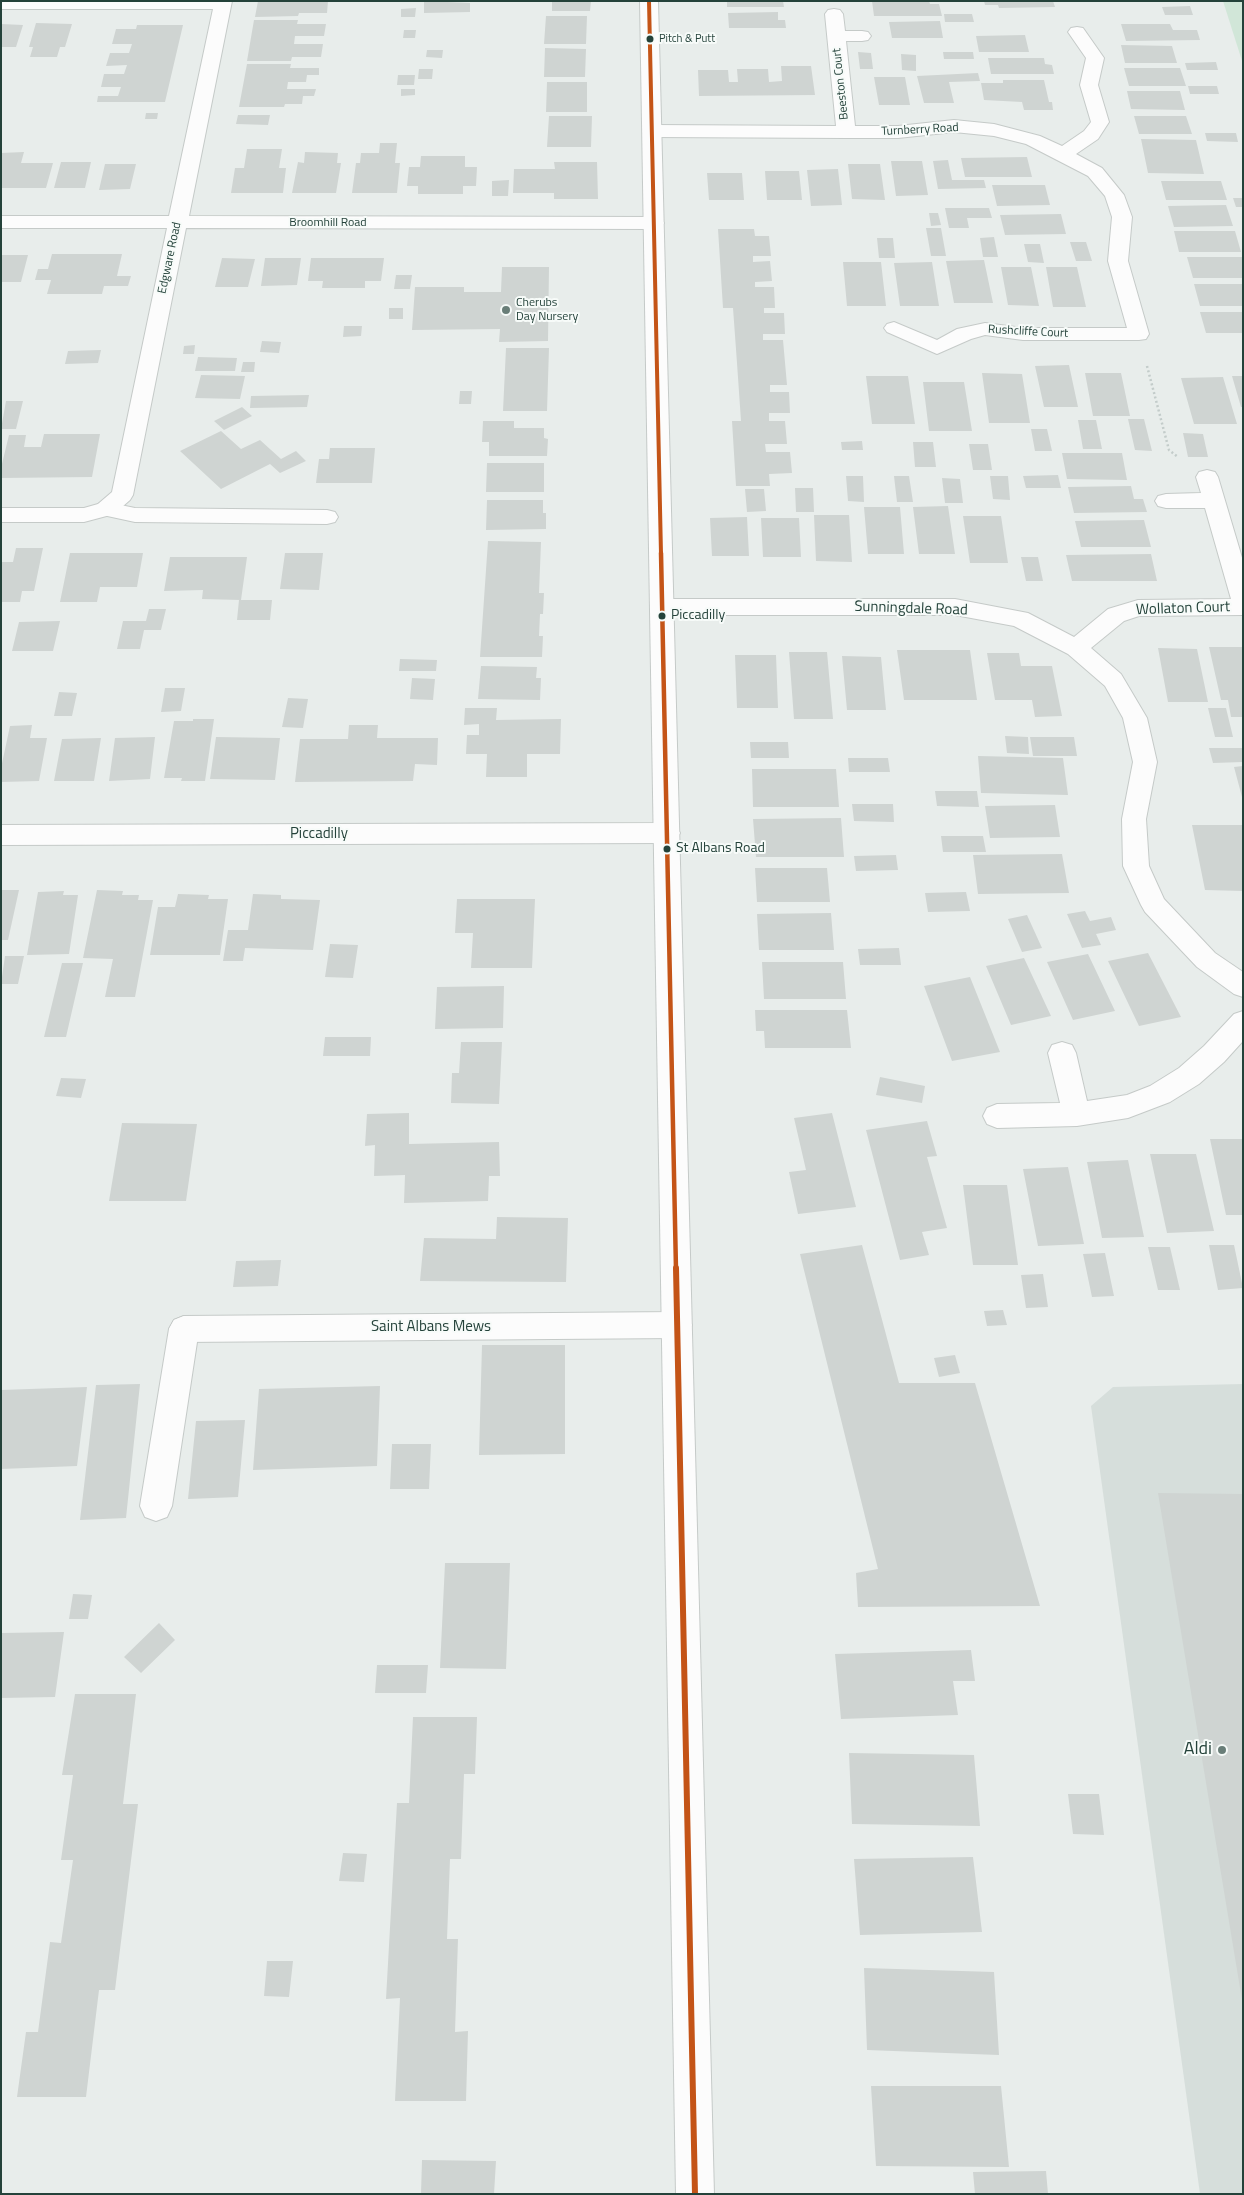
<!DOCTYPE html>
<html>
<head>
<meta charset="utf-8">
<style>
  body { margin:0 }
  #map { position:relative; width:1244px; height:2195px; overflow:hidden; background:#e8edeb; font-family:"Titillium Web",sans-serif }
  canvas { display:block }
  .frame { position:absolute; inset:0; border:2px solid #24423a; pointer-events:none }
</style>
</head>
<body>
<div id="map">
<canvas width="1244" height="2195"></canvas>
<div class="frame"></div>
</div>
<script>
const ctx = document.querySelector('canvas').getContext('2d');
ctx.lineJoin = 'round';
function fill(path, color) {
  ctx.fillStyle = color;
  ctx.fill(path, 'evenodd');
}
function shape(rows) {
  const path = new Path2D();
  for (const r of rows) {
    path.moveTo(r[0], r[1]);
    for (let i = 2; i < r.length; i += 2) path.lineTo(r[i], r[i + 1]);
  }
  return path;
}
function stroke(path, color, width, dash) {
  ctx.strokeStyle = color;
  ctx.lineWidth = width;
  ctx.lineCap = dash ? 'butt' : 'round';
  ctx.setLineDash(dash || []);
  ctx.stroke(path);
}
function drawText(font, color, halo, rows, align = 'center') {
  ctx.font = font + ' "Titillium Web",sans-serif';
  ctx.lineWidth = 4;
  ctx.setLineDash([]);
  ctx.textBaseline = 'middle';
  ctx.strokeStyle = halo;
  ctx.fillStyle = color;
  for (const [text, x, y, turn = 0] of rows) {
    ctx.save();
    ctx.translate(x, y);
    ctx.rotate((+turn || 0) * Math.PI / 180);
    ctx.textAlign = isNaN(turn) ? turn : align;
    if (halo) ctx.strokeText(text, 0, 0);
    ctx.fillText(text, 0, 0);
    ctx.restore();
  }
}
fill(shape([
  [1243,1384,1243,2194,1200,2194,1091,1406,1113,1387]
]), '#d6dedb');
fill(shape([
  [1223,1,1243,1,1243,64]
]), '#d1e6d8');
fill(shape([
  [258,1,328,1,327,13,299,13,298,16,255,17],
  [424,1,470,3,470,12,424,13],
  [552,1,591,1,590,11,552,11],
  [727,1,783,1,784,7,727,7],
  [872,1,929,1,930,4,939,4,942,16,874,16],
  [984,1,1053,1,1055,7,999,8,998,5,985,5],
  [1190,6,1193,15,1165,15,1162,7],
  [416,8,415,17,401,17,401,9],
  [778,12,778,20,785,20,786,28,729,28,728,13],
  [944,14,972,14,974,22,945,22],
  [546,16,587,16,586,44,544,44],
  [254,20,298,20,297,24,326,24,324,36,295,36,294,44,323,44,321,57,292,57,291,61,247,61],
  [940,21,943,38,892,38,889,22],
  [36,23,72,24,65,47,60,47,57,57,30,57,33,47,29,47],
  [1,24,23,25,16,47,1,47],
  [1121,24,1170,24,1173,30,1197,30,1200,40,1126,41],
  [137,25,183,25,165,102,97,102,98,96,118,96,121,87,101,87,104,74,124,74,127,65,106,66,110,53,129,53,132,44,112,44,116,29,136,29],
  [404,30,416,30,415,38,403,38],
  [1025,35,1029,52,979,52,976,36],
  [1121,45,1172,46,1177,63,1125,63],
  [545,48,586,49,585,77,544,77],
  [427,50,443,50,442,58,426,57],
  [858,52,871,53,873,69,860,69],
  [943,52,973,52,974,59,944,59],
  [901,54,916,55,916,71,902,70],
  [988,58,1044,58,1045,64,1052,65,1054,74,991,74],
  [1216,62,1218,70,1187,70,1185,63],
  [247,64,291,64,290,68,319,68,319,75,307,75,306,82,288,82,287,89,316,89,314,96,303,96,302,104,285,104,284,107,239,107],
  [781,66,811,66,815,95,699,96,698,70,728,70,729,82,738,82,737,69,768,69,769,82,782,81],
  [1124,68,1180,68,1186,86,1129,86],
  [419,69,433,69,432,79,418,79],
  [978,73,980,81,949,82,954,103,924,103,917,76],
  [398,75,415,75,414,85,397,85],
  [874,77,905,77,910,105,879,105],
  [1003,80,1044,80,1049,102,1052,102,1053,110,1024,110,1022,102,984,100,981,83,1003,83],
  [547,82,587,82,587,112,546,112],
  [1188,86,1217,86,1219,94,1190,94],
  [401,89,415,89,415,95,401,96],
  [1127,91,1180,91,1185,110,1131,109],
  [146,113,158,113,157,119,145,119],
  [238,115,270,115,268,125,236,124],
  [549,116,592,116,591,147,547,147],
  [1134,116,1186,116,1192,134,1139,134],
  [1205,133,1236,133,1238,142,1207,141],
  [1141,139,1196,140,1204,174,1148,173],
  [380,143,397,143,395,163,400,163,397,193,352,193,356,163,360,163,361,153,379,153],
  [247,149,282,149,279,168,286,168,283,193,231,193,235,168,244,168],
  [24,152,21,163,53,163,46,188,1,188,1,153],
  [305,152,338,153,337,163,341,163,336,193,292,193,298,162,304,163],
  [421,156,465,156,465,167,477,167,476,186,463,186,463,194,418,194,418,186,407,186,409,167,420,167],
  [1027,157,1032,177,965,177,961,158],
  [948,160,952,180,984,180,986,188,938,189,933,161],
  [891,161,922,161,928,195,896,196],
  [61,162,91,162,85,188,54,188],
  [554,162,597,162,598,199,554,199,554,193,513,193,514,169,555,169],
  [105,164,136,164,130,189,99,190],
  [848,164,880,164,885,200,852,199],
  [838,169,842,205,811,206,807,170],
  [765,171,799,171,802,200,767,200],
  [707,173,742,173,744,200,709,200],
  [509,180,508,196,492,196,492,181],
  [1161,181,1221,181,1227,200,1166,200],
  [992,185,1045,185,1050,205,997,206],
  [1233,198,1243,198,1243,207,1236,207],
  [1226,205,1233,226,1174,227,1168,206],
  [945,208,989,208,992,218,967,218,969,228,949,228],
  [929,213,938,213,941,225,931,226],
  [1061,214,1066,234,1005,235,1000,215],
  [926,228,941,228,946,256,931,256],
  [718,229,754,229,755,236,769,236,771,256,753,256,753,262,770,261,772,281,755,282,755,287,774,287,775,308,764,308,764,313,784,313,785,334,763,334,763,340,783,340,787,385,770,385,770,392,789,392,790,413,769,413,769,421,785,421,787,444,765,444,766,452,790,452,792,473,769,474,770,486,736,486,732,421,741,421,737,363,733,308,723,308],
  [1174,231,1235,231,1241,252,1179,252],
  [994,237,998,257,983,257,980,238],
  [877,238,893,238,895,258,879,258],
  [1070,242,1086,242,1092,261,1076,261],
  [1024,244,1040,244,1044,263,1028,262],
  [52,254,122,254,117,276,131,276,128,286,104,286,102,294,47,294,51,280,35,280,38,269,48,269],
  [1,255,28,255,21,282,1,282],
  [1187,257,1243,257,1243,278,1193,278],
  [222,258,255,259,248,287,215,287],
  [265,258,301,258,297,285,261,286],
  [311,258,384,258,381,281,365,281,365,288,322,288,323,281,308,281],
  [984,260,993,303,954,303,946,261],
  [843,262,881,262,886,306,847,306],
  [932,262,939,306,900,306,894,263],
  [502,267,549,267,548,341,499,342,500,329,412,330,415,287,464,287,464,292,501,292],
  [1001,267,1031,267,1039,306,1008,305],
  [1046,267,1077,267,1086,307,1053,307],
  [396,275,412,275,410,289,394,289],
  [1194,284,1243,284,1243,306,1200,306],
  [389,308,403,308,403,319,389,319],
  [1200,312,1243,312,1243,333,1206,333],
  [344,326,362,326,361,336,343,337],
  [262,341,281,342,279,353,260,352],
  [195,345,194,354,183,354,184,346],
  [506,348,549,348,547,411,503,411],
  [101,350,98,363,65,364,68,351],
  [198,357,237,358,235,371,195,371],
  [243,362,255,362,254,372,241,372],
  [1069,365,1078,407,1044,407,1035,366],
  [982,373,1022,374,1030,423,989,423],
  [1085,373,1121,373,1130,416,1093,416],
  [201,375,245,376,240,399,195,398],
  [866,376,908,376,915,424,872,424],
  [1232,376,1243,376,1243,407,1241,407],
  [1223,377,1237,424,1194,424,1181,378],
  [923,382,964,382,972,431,929,431],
  [460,391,472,391,471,404,459,404],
  [309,395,307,407,250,408,251,396],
  [6,401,23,401,16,429,1,429],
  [242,407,252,416,224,430,214,421],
  [1128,419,1144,419,1152,451,1135,450],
  [1078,420,1096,420,1102,449,1083,449],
  [483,421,514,421,514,428,544,428,544,438,548,439,547,456,489,456,489,442,482,442],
  [1031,429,1047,429,1052,451,1035,451],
  [221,431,241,449,260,440,281,459,296,451,306,461,280,473,270,464,221,489,180,451],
  [1183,433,1203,434,1208,457,1188,457],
  [44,434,100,434,92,477,1,478,1,468,9,435,26,435,24,447,41,447],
  [862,441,863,450,842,450,841,442],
  [913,442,933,442,936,467,915,467],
  [969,444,988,444,992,470,973,470],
  [330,448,375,448,372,483,316,483,319,459,329,459],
  [1062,453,1122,453,1127,480,1067,479],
  [487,463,544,463,544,492,486,492],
  [1058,475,1061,488,1026,488,1023,476],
  [846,476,863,476,864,502,848,501],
  [894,476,909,476,913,502,897,502],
  [990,476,1008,476,1010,500,993,499],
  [942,478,960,479,963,503,945,503],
  [1131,486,1134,499,1143,499,1147,512,1074,513,1068,487],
  [795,488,813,488,814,512,796,512],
  [745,489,764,489,766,511,747,512],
  [487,500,543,500,543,513,546,513,546,529,486,530],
  [948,506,955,554,919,554,913,507],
  [864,507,900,507,904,554,868,554],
  [814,515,849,515,852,562,816,561],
  [963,516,1001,516,1008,563,970,563],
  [747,517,749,556,712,556,710,518],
  [761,518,799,518,801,557,763,557],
  [1144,520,1151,547,1081,547,1075,521],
  [488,541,541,542,539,593,544,593,543,614,540,614,539,636,543,636,542,657,480,657],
  [16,548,43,548,34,591,22,591,20,602,1,602,1,562,13,562],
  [70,553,143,553,137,587,100,587,97,602,60,602],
  [285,553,323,553,319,590,280,589],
  [1151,554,1157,581,1072,581,1066,555],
  [170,557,247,557,241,600,202,599,203,590,164,591],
  [1021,557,1038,557,1043,581,1026,581],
  [239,600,272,600,270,620,237,620],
  [149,609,166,609,161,630,144,630,140,649,117,649,123,621,146,621],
  [60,621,53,651,12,651,19,622],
  [1209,647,1243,647,1243,717,1231,717,1228,700,1221,700],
  [1158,648,1197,649,1208,702,1168,702],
  [897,650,970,650,977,700,904,700],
  [789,652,827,652,833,719,794,719],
  [987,653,1019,653,1021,666,1052,666,1062,716,1035,717,1032,700,995,700],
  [735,655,776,655,778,708,737,708],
  [842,656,881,657,886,710,847,710],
  [400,659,437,660,436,671,399,671],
  [481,666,537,667,536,678,541,678,540,700,478,699],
  [412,678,435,679,433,700,410,699],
  [165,688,185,688,181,711,161,712],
  [59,692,77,693,72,716,54,716],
  [288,698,308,699,303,728,282,727],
  [465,708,497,708,496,720,561,719,560,754,527,754,527,777,486,777,487,754,466,754,467,735,479,735,479,724,464,725],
  [1208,708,1226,708,1233,737,1215,737],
  [193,719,214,719,205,781,181,781,182,778,164,778,174,721,193,721],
  [32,725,30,738,47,738,39,781,1,782,1,768,10,726],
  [349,725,378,725,377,738,438,738,437,765,415,764,413,781,295,782,300,739,348,739],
  [1005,736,1028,737,1029,754,1007,753],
  [155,737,150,779,109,781,115,738],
  [216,737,280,738,275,780,210,779],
  [1030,737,1074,737,1077,756,1033,756],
  [101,738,94,781,54,781,62,739],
  [750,742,788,742,789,758,751,758],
  [1209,748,1243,748,1243,762,1213,763],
  [978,756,1063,758,1068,795,981,793],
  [848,758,888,758,890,772,849,772],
  [1243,766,1243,797,1242,797,1234,767],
  [752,769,836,769,839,807,753,807],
  [935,791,977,791,979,807,937,806],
  [852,804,893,804,894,822,854,821],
  [1055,805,1060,837,990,838,985,806],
  [841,818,844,857,756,857,753,819],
  [1192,825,1243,825,1243,891,1205,890],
  [941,836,983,836,986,852,943,852],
  [1062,854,1069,893,978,894,973,855],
  [896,855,898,870,856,871,854,856],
  [755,868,827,868,830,902,757,902],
  [1,890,19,890,8,940,1,940],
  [97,890,123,891,122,895,139,895,138,900,153,900,135,997,105,997,113,959,83,958],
  [64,891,63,895,78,895,69,954,27,955,38,892],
  [966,892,970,911,928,912,925,893],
  [178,894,209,895,208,899,228,899,220,955,150,955,158,907,175,907],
  [253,894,281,895,281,899,320,900,313,950,245,948,243,961,223,961,228,930,248,930],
  [457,899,535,899,532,968,471,968,473,933,455,933],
  [1085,911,1090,921,1111,917,1116,930,1096,934,1101,945,1082,948,1067,914],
  [831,913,834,950,759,950,757,914],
  [1027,915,1042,948,1022,952,1008,919],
  [330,944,358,945,353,978,325,977],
  [899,948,901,965,860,965,858,949],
  [1148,953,1181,1017,1139,1026,1108,961],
  [1088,954,1115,1011,1073,1020,1047,962],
  [5,956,24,956,18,984,1,984],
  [1024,958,1051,1016,1011,1025,986,966],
  [762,962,843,962,846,999,764,999],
  [62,963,83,963,66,1037,44,1037],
  [970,977,1000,1052,952,1061,924,986],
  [504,986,503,1028,435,1029,437,987],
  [755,1010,847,1010,851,1048,765,1048,764,1031,756,1031],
  [325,1037,371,1037,370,1056,323,1056],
  [461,1042,502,1042,499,1104,451,1103,452,1073,459,1073],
  [880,1077,925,1086,922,1103,876,1095],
  [61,1078,86,1079,81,1098,56,1096],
  [409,1113,409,1144,499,1142,500,1176,489,1176,488,1201,404,1203,405,1175,374,1176,375,1145,365,1146,367,1114],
  [832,1113,856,1207,798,1214,789,1172,806,1170,794,1118],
  [927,1121,937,1156,927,1157,947,1228,922,1232,929,1255,900,1260,866,1130],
  [122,1123,197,1124,186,1201,109,1201],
  [1210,1139,1243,1139,1243,1215,1226,1215],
  [1150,1154,1196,1154,1214,1231,1167,1233],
  [1128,1160,1144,1237,1102,1238,1087,1162],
  [1068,1167,1084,1244,1038,1246,1023,1169],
  [963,1185,1007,1185,1018,1265,973,1265],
  [497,1217,568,1218,566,1282,420,1281,424,1238,496,1239],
  [862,1245,899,1383,975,1383,1040,1606,858,1607,856,1573,878,1569,800,1254],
  [1209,1245,1234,1245,1243,1288,1218,1290],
  [1148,1247,1170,1247,1180,1290,1158,1290],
  [1105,1253,1114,1296,1092,1297,1083,1254],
  [281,1260,278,1286,233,1287,236,1261],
  [1043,1274,1048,1307,1026,1308,1021,1275],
  [1003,1310,1007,1325,987,1326,984,1311],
  [482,1345,565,1345,565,1454,479,1455],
  [955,1355,960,1373,939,1377,934,1358],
  [140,1384,126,1518,80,1520,96,1385],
  [380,1386,377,1466,253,1470,259,1389],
  [87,1387,77,1466,1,1469,1,1390],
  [245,1420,238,1497,188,1499,196,1421],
  [392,1444,431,1444,429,1489,390,1489],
  [1158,1493,1243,1494,1243,2000,1242,2000],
  [445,1563,510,1563,506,1669,440,1668],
  [73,1594,92,1595,88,1619,69,1619],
  [159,1623,175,1640,141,1673,124,1657],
  [64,1632,55,1697,1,1698,1,1633],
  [971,1650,975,1681,953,1681,958,1715,841,1719,835,1654],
  [377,1665,428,1665,426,1693,375,1693],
  [75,1694,136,1694,123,1804,138,1804,115,1990,99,1990,86,2097,17,2097,26,2032,38,2032,50,1942,61,1943,73,1860,61,1860,73,1775,62,1775],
  [413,1717,477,1717,475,1774,464,1774,461,1859,450,1859,447,1939,458,1939,455,2032,468,2031,466,2101,395,2101,400,1998,386,1999,397,1803,409,1803],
  [849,1753,974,1755,980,1826,852,1824],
  [1068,1794,1099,1794,1104,1835,1073,1834],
  [343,1853,367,1854,364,1882,339,1881],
  [973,1857,982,1932,860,1935,854,1859],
  [267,1961,293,1961,289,1997,264,1996],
  [864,1968,994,1972,999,2055,867,2050],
  [871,2086,1001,2086,1009,2167,876,2166],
  [422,2160,496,2161,494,2194,421,2194],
  [1046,2171,1048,2194,975,2194,973,2172]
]), '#cfd4d2');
const service = shape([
  [106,502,135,508,327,510,335,512,338,517,335,522,327,524,135,522,98,514,95,509,98,504,106,502],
  [184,1316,194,1320,199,1329,172,1506,167,1517,156,1521,145,1517,140,1506,169,1329,174,1320,184,1316]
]);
const minor = shape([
  [1,1,232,1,189,216,654,217,661,219,664,223,661,227,654,229,186,228,133,495,130,500,114,514,84,522,1,522,1,508,84,508,98,504,112,492,167,228,1,228,1,216,169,216,213,9,1,9,1,1],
  [834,9,840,10,843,14,845,31,862,31,868,32,871,36,868,40,862,41,846,41,855,126,898,126,954,120,994,124,1040,136,1062,146,1084,131,1091,122,1080,85,1086,58,1068,32,1071,28,1077,27,1083,28,1104,58,1098,85,1109,122,1098,139,1076,154,1102,168,1124,195,1132,217,1128,261,1149,334,1146,339,1139,340,1023,340,985,335,971,339,937,354,887,332,884,328,887,324,894,322,937,340,957,329,985,323,1023,328,1127,328,1108,261,1112,217,1105,196,1088,176,1026,144,994,136,954,132,898,138,846,138,652,137,645,135,643,131,645,127,652,125,836,126,825,14,828,10,834,9],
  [1207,470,1215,472,1218,477,1243,561,1243,615,1139,616,1124,621,1091,648,1121,674,1147,718,1157,762,1146,819,1149,866,1164,899,1215,953,1243,972,1243,997,1234,994,1197,967,1145,912,1141,905,1123,866,1122,819,1133,762,1123,718,1105,686,1068,654,1014,626,955,615,662,615,654,613,651,607,654,601,662,599,955,599,1028,613,1074,637,1108,609,1138,600,1231,599,1205,508,1166,508,1158,506,1155,501,1158,496,1166,494,1201,493,1196,477,1199,472,1207,470],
  [667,823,676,826,680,833,676,840,667,843,1,845,1,825,667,823],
  [1243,1011,1243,1041,1224,1062,1199,1084,1170,1102,1128,1118,1077,1126,997,1128,987,1124,983,1116,987,1108,997,1104,1060,1103,1048,1053,1052,1045,1062,1042,1072,1045,1076,1053,1087,1101,1127,1095,1150,1086,1179,1068,1204,1046,1234,1014,1243,1011],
  [677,1312,687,1316,692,1325,687,1334,677,1338,184,1342,174,1338,169,1329,174,1320,184,1316,677,1312]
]);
const tertiary = shape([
  [640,1,658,1,714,2194,676,2194,640,1]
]);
stroke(service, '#c5cac8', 2);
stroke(minor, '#c5cac8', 2);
stroke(tertiary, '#c5cac8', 2);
stroke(shape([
  [1147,366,1169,450,1178,457]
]), '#c3ccca', 2.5, [2, 2.5]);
fill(service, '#fcfcfc');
fill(minor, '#fcfcfc');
fill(tertiary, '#fcfcfc');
stroke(shape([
  [649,1,661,554]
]), '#c45417', 4);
stroke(shape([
  [661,553,676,1270]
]), '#c45417', 4.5);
stroke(shape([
  [676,1268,695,2194]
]), '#c45417', 6);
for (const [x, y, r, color] of [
  [650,39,4.5,"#24423a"],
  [506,310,5,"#697e78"],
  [662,616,4.5,"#24423a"],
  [667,849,4.5,"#24423a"],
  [1222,1750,5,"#697e78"]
]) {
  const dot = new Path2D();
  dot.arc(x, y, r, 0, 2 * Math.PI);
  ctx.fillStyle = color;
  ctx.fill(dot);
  stroke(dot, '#f7fbf9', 2);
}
drawText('11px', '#24423a', '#f7fbf9', [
  ["Pitch & Putt",659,39]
], 'left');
drawText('12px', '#24423a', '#f7fbf9', [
  ["Beeston Court",841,84,-96],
  ["Turnberry Road",920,130,-3],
  ["Broomhill Road",328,223],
  ["Edgware Road",170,258,-78],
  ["Rushcliffe Court",1028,332,3]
]);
drawText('12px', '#24423a', '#f7fbf9', [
  ["Cherubs",516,303],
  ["Day Nursery",516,317]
], 'left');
drawText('14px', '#24423a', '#f7fbf9', [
  ["Piccadilly",671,616],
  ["St Albans Road",676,849]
], 'left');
drawText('15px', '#24423a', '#f7fbf9', [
  ["Sunningdale Road",911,609,2],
  ["Wollaton Court",1183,609,-2],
  ["Piccadilly",319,834],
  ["Saint Albans Mews",431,1327]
]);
drawText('18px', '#24423a', '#f7fbf9', [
  ["Aldi",1212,1750]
], 'right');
</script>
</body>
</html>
